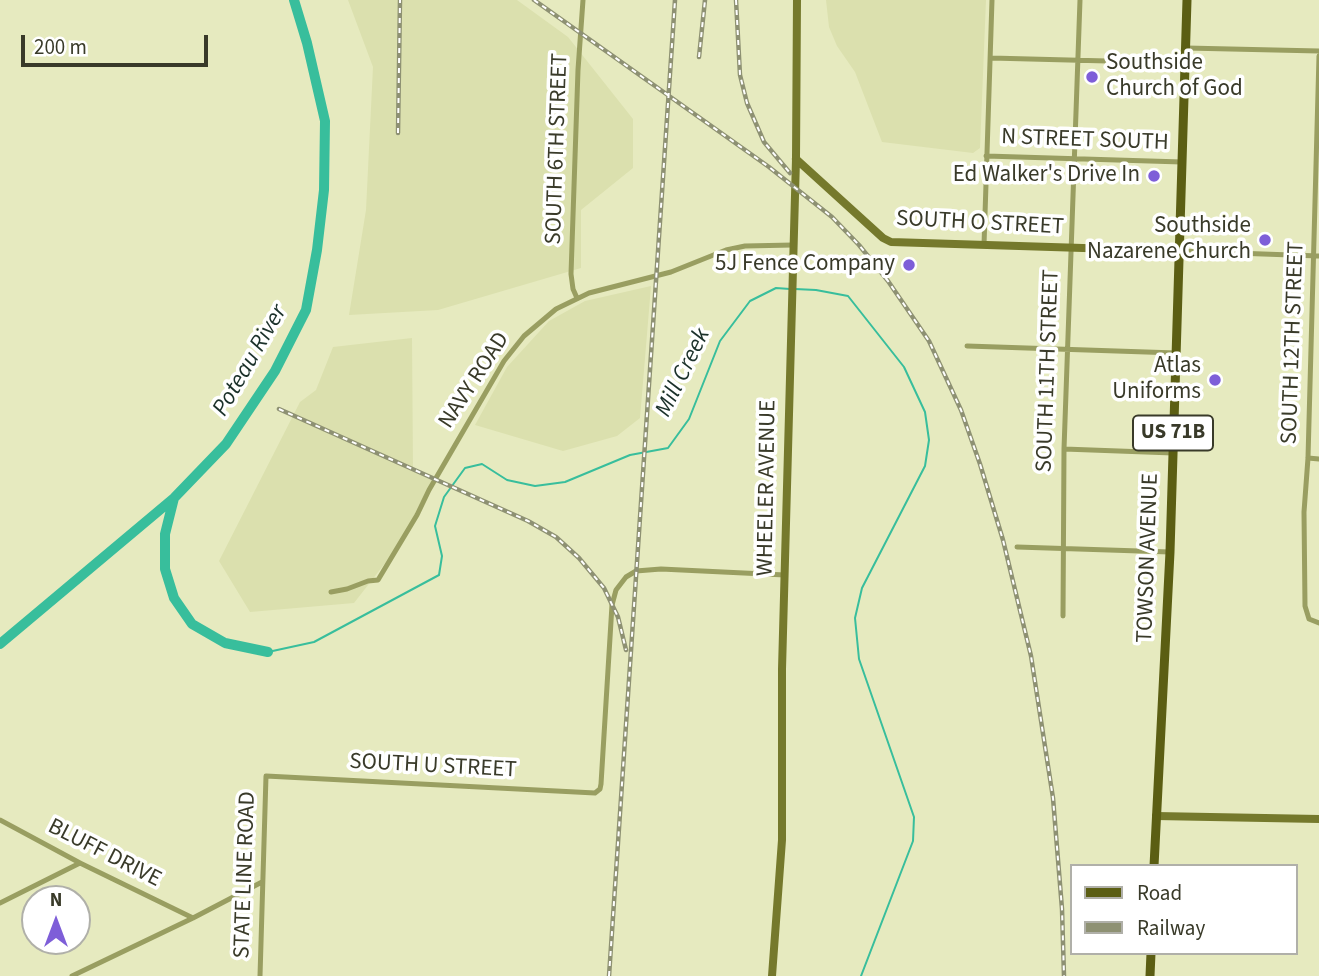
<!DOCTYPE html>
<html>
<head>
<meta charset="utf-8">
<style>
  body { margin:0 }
  #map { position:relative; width:1319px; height:976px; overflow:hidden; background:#e6eabf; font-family:"Source Sans 3",sans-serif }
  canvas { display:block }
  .legend { position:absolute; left:1070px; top:864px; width:228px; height:91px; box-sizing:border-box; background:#fff; border:2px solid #b0b0a9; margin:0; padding:9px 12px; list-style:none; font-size:21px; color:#393a29 }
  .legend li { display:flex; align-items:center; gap:14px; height:35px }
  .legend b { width:35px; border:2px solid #b0b0a9 }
  .north { position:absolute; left:21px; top:885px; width:70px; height:70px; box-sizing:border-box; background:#fff; border:2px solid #b0b0a9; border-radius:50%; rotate:0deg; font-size:19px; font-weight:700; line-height:28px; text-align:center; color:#393a29 }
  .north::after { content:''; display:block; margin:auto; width:24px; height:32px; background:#7e5ed8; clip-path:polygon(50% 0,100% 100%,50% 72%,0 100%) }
  .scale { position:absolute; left:21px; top:35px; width:187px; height:32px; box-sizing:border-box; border:4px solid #393a29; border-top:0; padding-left:9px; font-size:21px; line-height:24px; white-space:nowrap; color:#393a29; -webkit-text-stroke:5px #fff; paint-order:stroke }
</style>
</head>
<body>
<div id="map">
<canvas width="1319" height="976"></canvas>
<ul class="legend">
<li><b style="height:9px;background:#5b5e13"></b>Road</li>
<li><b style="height:9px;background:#8e9173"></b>Railway</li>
</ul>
<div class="north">N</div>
<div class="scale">200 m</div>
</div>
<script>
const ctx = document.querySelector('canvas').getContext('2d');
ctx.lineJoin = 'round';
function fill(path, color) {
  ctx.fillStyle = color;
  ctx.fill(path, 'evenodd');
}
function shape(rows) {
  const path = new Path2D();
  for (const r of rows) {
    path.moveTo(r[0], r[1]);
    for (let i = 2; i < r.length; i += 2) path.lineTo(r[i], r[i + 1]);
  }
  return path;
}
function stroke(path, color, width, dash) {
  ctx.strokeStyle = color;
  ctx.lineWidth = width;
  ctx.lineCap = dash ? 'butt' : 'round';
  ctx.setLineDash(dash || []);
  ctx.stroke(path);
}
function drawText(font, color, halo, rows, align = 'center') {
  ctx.font = font + ' "Source Sans 3",sans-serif';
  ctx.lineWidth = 7;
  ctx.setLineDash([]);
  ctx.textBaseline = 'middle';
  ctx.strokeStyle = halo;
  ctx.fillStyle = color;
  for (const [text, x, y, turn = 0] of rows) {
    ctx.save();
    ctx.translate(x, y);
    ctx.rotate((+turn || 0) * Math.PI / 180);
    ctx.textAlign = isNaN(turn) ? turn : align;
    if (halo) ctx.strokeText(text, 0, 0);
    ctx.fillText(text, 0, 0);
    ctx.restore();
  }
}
fill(shape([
  [348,0,517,0,568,37,633,119,633,168,581,210,581,268,438,310,349,315,366,210,373,67],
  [826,0,986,0,980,148,973,153,882,142,855,72,837,46,829,27],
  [651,286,640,418,617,436,563,451,475,425,507,367,549,321,585,301],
  [412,338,413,469,434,476,400,544,354,603,250,612,219,561,300,402,316,390,333,347]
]), '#dbe0ae');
stroke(shape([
  [795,289,816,290,848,296,904,367,925,412,929,440,925,466,862,588,855,618,859,659,914,817,913,841,861,976],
  [268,652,314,642,439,575,442,556,435,526,444,497,465,468,482,464,507,480,535,486,565,482,630,455,668,448,689,419,720,341,750,301,776,288,790,289]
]), '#38be9c', 2);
stroke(shape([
  [174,498,165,534,165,569,174,598,192,624,225,643,268,652],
  [0,644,174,498,226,444,275,371,306,310,317,250,324,190,325,121,307,43,294,0]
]), '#38be9c', 10);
stroke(shape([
  [1186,48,1319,51],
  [1319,56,1308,458,1304,512,1305,606,1309,619,1319,623],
  [991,58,1185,63],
  [986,156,1182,162],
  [984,245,992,0],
  [1179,251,1319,256],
  [577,298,573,289,571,274,578,70,583,0],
  [967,346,1176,353],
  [1064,449,1173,453],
  [1308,458,1319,459],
  [1017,547,1170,552],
  [331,592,347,589,368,581,378,580,417,515,429,490,504,361,524,336,556,309,589,293,671,272,726,250,745,246,793,245],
  [1063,616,1064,449,1080,0],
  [0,820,80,863,193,918],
  [0,903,80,863],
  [72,976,193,918,262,882],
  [260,976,266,776,595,793,600,789,601,784,612,605,616,590,626,577,636,571,661,569,785,575]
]), '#999e61', 5);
stroke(shape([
  [796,159,883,238,891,242,1179,251],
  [1156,816,1319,819],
  [772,976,782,840,782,669,796,159,797,0]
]), '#75792c', 8);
stroke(shape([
  [1154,866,1170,552,1187,0],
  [1150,976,1151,953]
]), '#5b5e13', 9);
const rail = shape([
  [534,0,769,167,832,217,859,245,888,281,929,341,961,410,980,464,1003,540,1031,656,1053,798,1062,909,1064,976],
  [736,0,740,75,747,103,764,142,790,173],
  [699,57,705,0],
  [398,133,400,0],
  [279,409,528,521,556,537,579,558,604,588,618,617,626,650],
  [609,976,675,0]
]);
stroke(rail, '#8e9173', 4.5);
stroke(rail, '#fff', 2, [5]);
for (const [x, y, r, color] of [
  [1092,77,7,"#7e5ed8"],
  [1154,176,7,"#7e5ed8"],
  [1265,240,7,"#7e5ed8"],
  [909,265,7,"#7e5ed8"],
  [1215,380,7,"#7e5ed8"]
]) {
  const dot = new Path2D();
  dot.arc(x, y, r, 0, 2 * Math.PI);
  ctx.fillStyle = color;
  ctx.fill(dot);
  stroke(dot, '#fff', 2.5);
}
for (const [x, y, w] of [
  [1173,433,80]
]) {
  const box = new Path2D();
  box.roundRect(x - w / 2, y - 17.5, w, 35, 5);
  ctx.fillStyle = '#fff';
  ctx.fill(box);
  stroke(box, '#393a29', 2);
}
drawText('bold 21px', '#393a29', null, [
  ["US 71B",1173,433]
]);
drawText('23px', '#393a29', '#fff', [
  ["Southside",1106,64,"left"],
  ["Church of God",1106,90,"left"],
  ["Ed Walker's Drive In",1140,176],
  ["Southside",1251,227],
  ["Nazarene Church",1251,253],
  ["5J Fence Company",895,265],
  ["Atlas",1201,367],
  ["Uniforms",1201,393]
], 'right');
drawText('23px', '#393a29', '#fff', [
  ["N STREET SOUTH",1085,141,2],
  ["SOUTH 6TH STREET",558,149,-88],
  ["SOUTH O STREET",980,224,3],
  ["SOUTH 12TH STREET",1294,343,-88],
  ["SOUTH 11TH STREET",1049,371,-88],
  ["NAVY ROAD",475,381,-57],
  ["WHEELER AVENUE",768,488,-89],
  ["TOWSON AVENUE",1149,558,-88],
  ["SOUTH U STREET",433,767,3],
  ["BLUFF DRIVE",104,854,27],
  ["STATE LINE ROAD",246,875,-88]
]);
drawText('italic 24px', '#1b312a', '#fff', [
  ["Poteau River",251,361,-60],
  ["Mill Creek",684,373,-64]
]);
</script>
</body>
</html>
